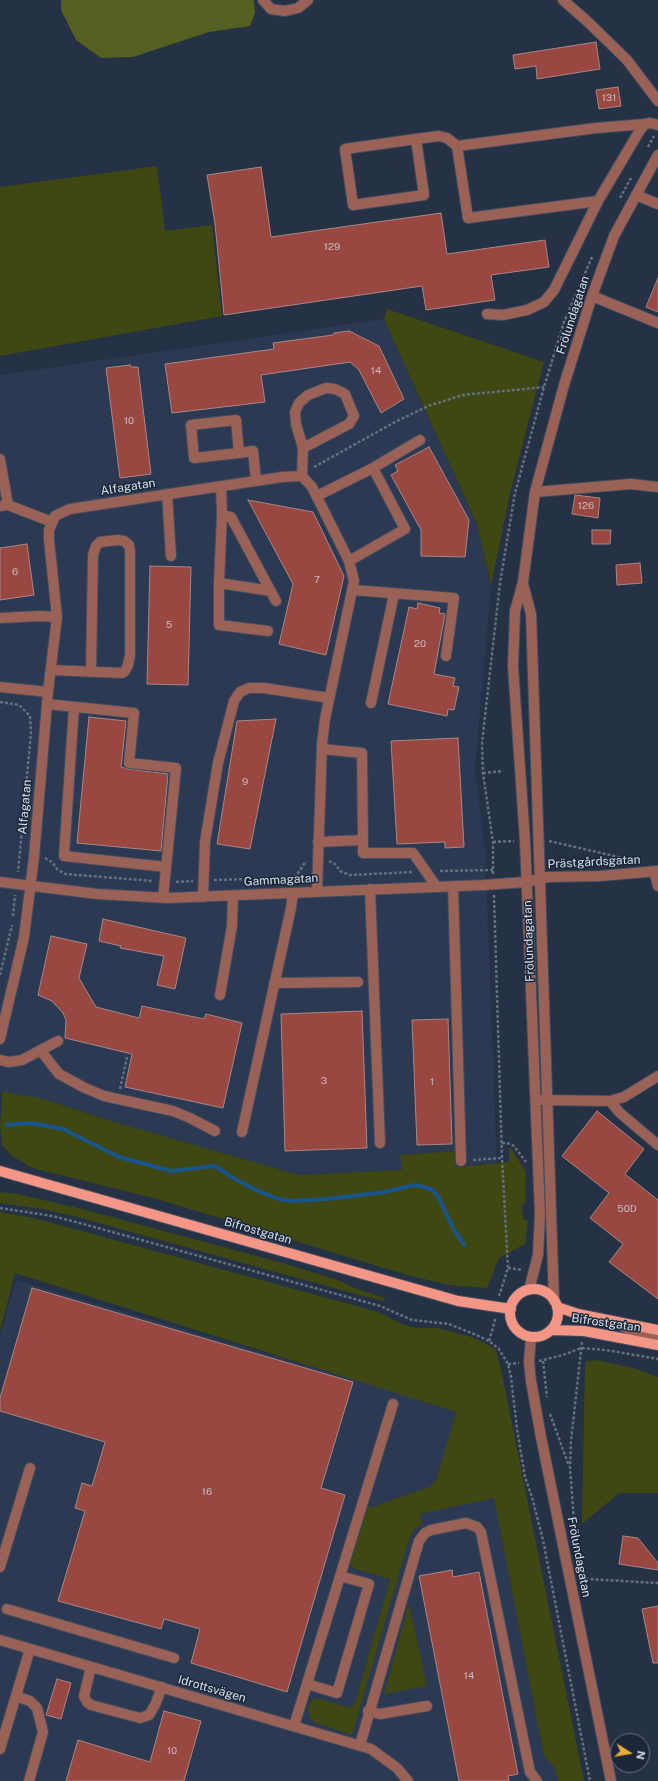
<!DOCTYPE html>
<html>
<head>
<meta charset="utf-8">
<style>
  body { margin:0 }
  #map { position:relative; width:658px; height:1781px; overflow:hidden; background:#253144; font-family:"Public Sans",sans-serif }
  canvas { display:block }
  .north { position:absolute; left:610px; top:1733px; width:40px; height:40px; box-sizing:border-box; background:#1b2739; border:1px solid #677181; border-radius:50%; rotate:101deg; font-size:11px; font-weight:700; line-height:16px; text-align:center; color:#d8e0ec }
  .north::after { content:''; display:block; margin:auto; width:14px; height:18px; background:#e6ad36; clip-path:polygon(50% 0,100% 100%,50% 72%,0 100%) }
</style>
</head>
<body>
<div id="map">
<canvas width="658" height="1781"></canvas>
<div class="north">N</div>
</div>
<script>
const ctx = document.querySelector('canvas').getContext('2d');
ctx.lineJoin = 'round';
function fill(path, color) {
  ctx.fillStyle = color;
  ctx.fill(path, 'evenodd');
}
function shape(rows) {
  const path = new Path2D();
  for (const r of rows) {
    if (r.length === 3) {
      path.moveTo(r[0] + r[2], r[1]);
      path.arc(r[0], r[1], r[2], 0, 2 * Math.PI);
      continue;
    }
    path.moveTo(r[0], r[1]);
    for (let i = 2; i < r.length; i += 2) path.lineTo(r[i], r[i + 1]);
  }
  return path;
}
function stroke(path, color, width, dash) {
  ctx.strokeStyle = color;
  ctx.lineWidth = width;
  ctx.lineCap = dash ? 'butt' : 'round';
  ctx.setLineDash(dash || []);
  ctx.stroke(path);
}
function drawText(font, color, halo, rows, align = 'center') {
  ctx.font = font + ' "Public Sans",sans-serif';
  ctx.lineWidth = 3;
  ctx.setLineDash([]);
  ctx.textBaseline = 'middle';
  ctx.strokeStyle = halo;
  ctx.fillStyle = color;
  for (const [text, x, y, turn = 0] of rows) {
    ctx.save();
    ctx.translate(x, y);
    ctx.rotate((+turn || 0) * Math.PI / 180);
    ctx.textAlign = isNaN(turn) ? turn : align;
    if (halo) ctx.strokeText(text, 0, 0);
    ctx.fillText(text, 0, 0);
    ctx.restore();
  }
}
fill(shape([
  [384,319,477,524,491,586,475,768,485,848,497,1163,456,1167,455,1151,400,1155,402,1170,299,1175,108,1120,40,1098,0,1092,0,375],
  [16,1280,343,1376,497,1393,579,1781,0,1781,0,1336]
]), '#2b3952');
fill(shape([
  [157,166,165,231,212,225,222,316,0,356,0,187],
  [387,309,544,362,510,493,491,586,477,524,384,319],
  [2,1092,40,1098,108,1120,299,1175,402,1170,400,1155,455,1151,456,1167,509,1162,509,1148,511,1148,526,1172,525,1203,522,1206,523,1219,528,1221,525,1244,499,1258,487,1288,449,1285,407,1275,157,1199,32,1168,11,1155,2,1145,0,1127],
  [0,1192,18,1194,82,1209,279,1262,338,1280,357,1289,385,1298,384,1301,348,1292,77,1217,42,1209,0,1203],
  [0,1212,34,1218,378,1312,402,1324,416,1328,437,1328,469,1336,487,1344,496,1350,502,1374,584,1781,558,1781,555,1768,544,1756,494,1498,420,1514,422,1525,414,1529,409,1539,352,1735,316,1723,310,1718,308,1709,310,1701,317,1698,350,1708,355,1703,390,1579,356,1569,350,1565,367,1506,373,1507,431,1486,437,1478,456,1412,15,1273,0,1331],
  [596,1360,637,1369,658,1377,658,1493,619,1493,582,1524,585,1362],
  [409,1603,427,1686,384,1694]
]), '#3f4712');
fill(shape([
  [61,0,254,0,255,13,250,26,209,32,133,57,101,58,76,40,61,10]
]), '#556020');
stroke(shape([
  [7,1125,31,1123,63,1129,119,1157,171,1171,215,1166,233,1178,256,1190,278,1199,292,1201,327,1199,385,1192,414,1185,424,1187,433,1190,439,1198,453,1228,464,1245]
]), '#18558e', 4);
const building = shape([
  [596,42,600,69,537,79,536,66,515,69,513,55,596,42],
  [618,87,621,106,599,109,596,90,618,87],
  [261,167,271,237,441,213,447,254,545,240,549,267,491,275,495,300,426,310,422,286,224,315,215,224,207,175,261,167],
  [658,278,658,312,646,307,658,278],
  [349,331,379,346,404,399,381,413,359,370,350,362,261,375,265,402,172,413,165,364,274,349,273,343,333,335,334,333,349,331],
  [130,365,131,367,138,367,151,474,120,478,106,368,130,365],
  [429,447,469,520,465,557,421,556,421,530,391,475,398,471,395,465,429,447],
  [575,495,600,498,598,518,572,514,575,495],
  [248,500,313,512,344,576,326,655,279,644,293,584,248,500],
  [592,530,611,530,610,544,592,544,592,530],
  [27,544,34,595,0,600,0,548,27,544],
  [640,563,642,583,617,585,616,565,640,563],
  [150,566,191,567,188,685,147,684,150,566],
  [418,603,440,608,439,613,445,614,434,674,455,678,453,686,459,687,454,710,448,709,447,716,388,704,409,607,417,609,418,603],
  [89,717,126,721,121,767,128,769,168,774,161,851,77,843,89,717],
  [276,719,250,849,217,844,237,721,276,719],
  [458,738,464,847,445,848,445,842,397,844,391,741,458,738],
  [103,919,186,938,175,989,157,985,164,956,120,948,121,946,99,941,103,919],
  [51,936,87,944,79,978,96,1007,139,1018,142,1006,204,1019,206,1014,242,1023,223,1108,125,1087,132,1054,65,1038,66,1020,63,1013,52,1001,38,995,51,936],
  [362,1011,367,1148,285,1151,281,1014,362,1011],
  [448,1019,452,1144,417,1145,412,1020,448,1019],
  [597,1111,644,1149,625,1174,658,1200,658,1299,609,1262,623,1244,590,1218,609,1193,562,1156,597,1111],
  [32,1288,353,1382,321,1488,345,1495,287,1692,191,1663,200,1629,164,1619,161,1629,58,1601,85,1511,75,1508,82,1483,92,1486,105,1442,0,1411,0,1398,32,1288],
  [623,1536,638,1538,658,1563,658,1570,619,1564,623,1536],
  [452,1570,453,1577,479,1572,518,1774,508,1776,509,1781,459,1781,419,1576,452,1570],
  [658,1606,658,1663,653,1663,642,1609,658,1606],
  [57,1679,71,1683,61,1719,46,1715,57,1679],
  [164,1711,201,1721,184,1781,66,1781,78,1740,150,1762,164,1711]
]);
fill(building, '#994741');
stroke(building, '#a78885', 1);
const minor = shape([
  [263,0,271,9,285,11,298,8,308,0],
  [563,0,588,22,627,60,658,101],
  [416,139,424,195,353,205,345,149,416,139,439,136,447,138,457,146],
  [636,195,658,204],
  [598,201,468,218,457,146,596,128,645,124],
  [592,296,658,323],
  [487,314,503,315,527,310,544,302,554,290,598,201,640,130,645,124,650,123,658,125],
  [239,453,236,420,191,425,194,458,239,453,253,451,256,480],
  [0,459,8,505],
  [302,476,303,448,349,424,354,416,345,394,335,389,326,388,308,395,299,403,295,412,296,424,303,448],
  [221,486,222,515,219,583,219,625,268,631],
  [535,492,631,484,658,487],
  [167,494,171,556],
  [317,496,373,468],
  [0,506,8,505,52,522],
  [222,515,231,517,276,601],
  [349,561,405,529,373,468,420,440],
  [219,583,271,591],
  [523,584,531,614,554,1301],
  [353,590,454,598,446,656],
  [0,618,40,616,57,617],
  [51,670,122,673,125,671,128,665,130,655,130,551,129,545,124,541,118,540,100,542,96,546,93,555,91,671],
  [0,687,48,692],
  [371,703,394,594],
  [47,704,134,713,129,763,176,768,163,898],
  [74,707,64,856,166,867],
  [363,840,363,853,413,853,436,886],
  [318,842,363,840,362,753,322,749],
  [654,871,658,886],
  [0,882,97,894,168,898,484,885,526,882,548,877,600,876,658,871],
  [453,886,461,1161],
  [370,889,380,1143],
  [203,897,205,842,218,763,234,701,240,692,249,688,264,688,329,698],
  [274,983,358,982],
  [220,995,232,926,233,896],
  [0,1039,24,937,34,857,48,692,57,617,49,540,49,530,55,516,61,513,70,509,282,477,302,476,312,487,349,561,354,581,325,719,322,744,317,891],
  [41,1051,59,1074,85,1088,104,1096,173,1111,190,1118,215,1131],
  [0,1060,9,1062,22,1060,58,1041],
  [542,1100,610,1101,624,1097,658,1076],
  [610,1101,620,1113,658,1145],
  [242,1132,291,908,293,893],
  [529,1290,538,1255,540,1214,525,841,513,666,515,611,523,582,535,492,564,385,592,296,614,236,658,155],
  [616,1322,631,1331,658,1338],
  [531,1337,529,1362,531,1381,541,1437,611,1781],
  [0,1567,30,1468],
  [7,1609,174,1658],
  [0,1640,371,1749,397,1768,408,1781],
  [91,1667,84,1696,87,1702,91,1705,140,1718,149,1715,155,1705,162,1687],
  [307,1684,337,1693,369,1584,340,1576],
  [16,1696,30,1701,37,1708,43,1732,29,1781],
  [368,1711,380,1714,427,1706],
  [294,1726,393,1404],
  [360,1745,419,1541,425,1533,431,1530,466,1523,477,1527,481,1532,530,1772,537,1781],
  [0,1749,30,1649]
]);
const major = shape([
  [0,1171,458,1301,511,1309],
  [534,1313,24],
  [557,1307,578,1314,658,1330],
  [551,1330,584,1331,658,1345]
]);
stroke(minor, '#424d5f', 12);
stroke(major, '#424d5f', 12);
stroke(shape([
  [648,147,654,136],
  [620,198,631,178],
  [314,467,395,422,428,406,463,395,544,387],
  [0,702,19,705,30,716,31,733,18,872],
  [483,773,503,771],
  [549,841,632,860],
  [493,842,514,841],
  [45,858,52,862,57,869,65,874,153,881],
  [329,861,335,864,340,871,350,875,413,872],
  [440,871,493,870],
  [493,874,493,842,483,773,482,743,500,583,515,493,544,387,564,322,592,257],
  [214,880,287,878,296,876,306,861],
  [176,882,193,881],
  [494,895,502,1158,508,1268,499,1296],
  [13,916,15,895],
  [0,975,12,925],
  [120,1089,127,1057],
  [502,1143,507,1143,514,1146,526,1162],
  [473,1160,502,1158],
  [0,1208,52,1216,76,1222,380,1306,412,1320,449,1324,474,1334,489,1341,499,1349,508,1364,511,1377,517,1429,525,1477,532,1497,543,1540,590,1781],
  [508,1268,523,1270],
  [489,1341,496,1317],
  [539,1361,563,1355,581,1348,606,1350,658,1359],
  [543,1361,547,1397],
  [508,1364,519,1363],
  [550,1414,569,1466],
  [575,1534,570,1468,571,1441,582,1342],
  [582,1575,585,1578,588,1579,658,1583]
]), '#646f7f', 2.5, [3, 2]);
stroke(minor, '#9a6156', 10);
stroke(major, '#f49685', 10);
drawText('10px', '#c8bac1', null, [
  ["131",609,98],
  ["129",332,247],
  ["14",376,371],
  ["10",129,421],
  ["126",586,506],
  ["6",15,572],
  ["7",317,580],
  ["5",169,625],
  ["20",420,644],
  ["9",245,782],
  ["3",324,1081],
  ["1",432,1082],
  ["50D",627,1209],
  ["16",207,1492],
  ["14",469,1676],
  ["10",172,1751]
]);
drawText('12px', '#d8e0ec', '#1b2739', [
  ["Frölundagatan",573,315,-72],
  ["Alfagatan",128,487,-9],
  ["Alfagatan",25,807,-85],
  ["Prästgårdsgatan",594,862,-3],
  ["Gammagatan",281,880,-3],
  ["Frölundagatan",529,941,-92],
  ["Bifrostgatan",258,1231,16],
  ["Bifrostgatan",606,1323,8],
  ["Frölundagatan",579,1557,79],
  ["Idrottsvägen",212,1689,16]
]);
</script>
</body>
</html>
